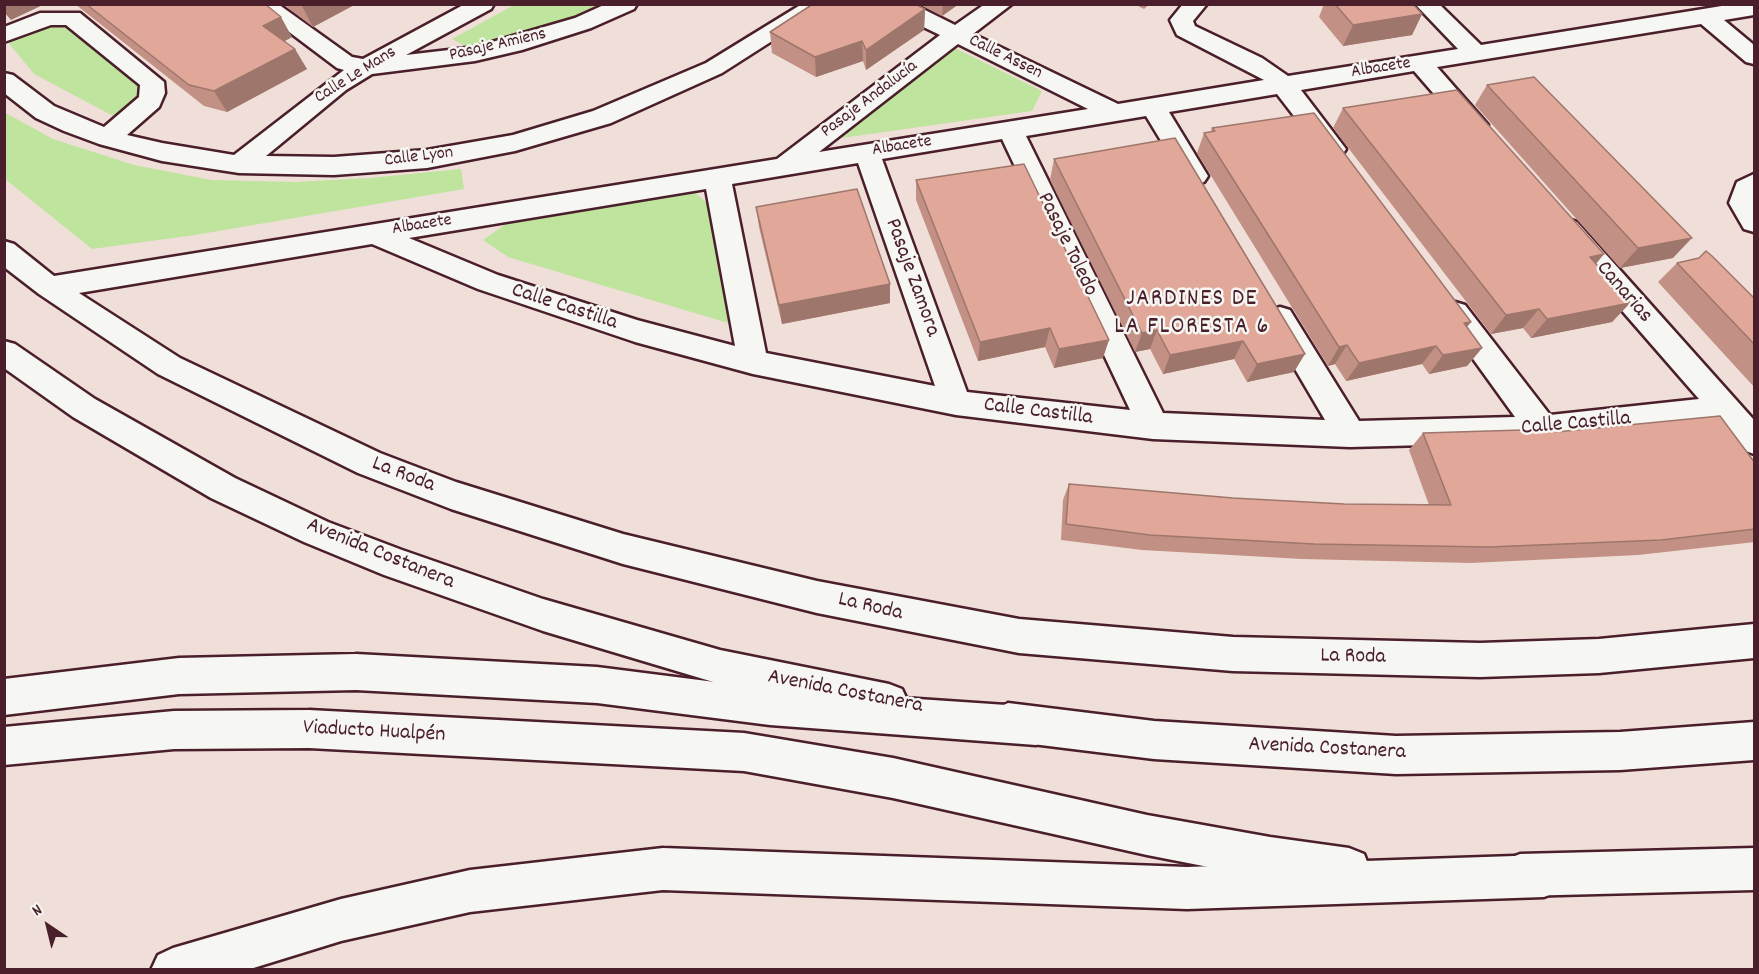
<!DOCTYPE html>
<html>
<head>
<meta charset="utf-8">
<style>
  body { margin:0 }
  #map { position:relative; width:1759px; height:974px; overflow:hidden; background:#f0dfd8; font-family:Dekko,sans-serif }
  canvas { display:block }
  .frame { position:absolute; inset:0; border:6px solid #4a1f2b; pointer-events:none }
  .north { position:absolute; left:18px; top:896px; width:60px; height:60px; -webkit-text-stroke:4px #f6f6f2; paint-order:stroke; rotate:325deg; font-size:16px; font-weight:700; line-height:24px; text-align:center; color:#4a1f2b }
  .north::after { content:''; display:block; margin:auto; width:21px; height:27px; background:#4a1f2b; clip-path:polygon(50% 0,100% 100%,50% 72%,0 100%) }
</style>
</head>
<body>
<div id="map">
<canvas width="1759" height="974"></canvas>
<div class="frame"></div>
<div class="north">N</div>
</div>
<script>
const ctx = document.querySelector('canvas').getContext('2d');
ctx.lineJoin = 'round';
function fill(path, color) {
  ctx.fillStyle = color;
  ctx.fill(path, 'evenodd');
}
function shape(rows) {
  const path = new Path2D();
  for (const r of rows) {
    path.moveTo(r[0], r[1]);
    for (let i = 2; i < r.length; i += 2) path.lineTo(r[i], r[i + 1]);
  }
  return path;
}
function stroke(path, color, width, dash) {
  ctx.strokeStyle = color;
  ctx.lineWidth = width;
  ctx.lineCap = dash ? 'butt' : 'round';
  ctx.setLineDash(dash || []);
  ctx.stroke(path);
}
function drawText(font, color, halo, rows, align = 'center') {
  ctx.font = font + ' Dekko,sans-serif';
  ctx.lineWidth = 5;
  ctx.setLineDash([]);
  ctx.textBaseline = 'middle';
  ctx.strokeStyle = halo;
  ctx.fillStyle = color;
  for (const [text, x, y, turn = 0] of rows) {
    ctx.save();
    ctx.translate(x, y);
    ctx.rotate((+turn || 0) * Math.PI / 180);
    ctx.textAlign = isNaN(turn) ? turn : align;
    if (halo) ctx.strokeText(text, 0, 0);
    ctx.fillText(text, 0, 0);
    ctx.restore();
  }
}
fill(shape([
  [514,5,608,5,559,26,467,47,452,39],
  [57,20,142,83,143,100,117,118,34,74,7,41],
  [955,48,1042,91,1032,111,835,139],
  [4,112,53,139,134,165,212,180,295,182,370,178,461,169,464,189,195,235,92,249,5,179],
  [692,190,708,204,738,326,508,257,483,240,506,224]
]), '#bee49e');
const minor = shape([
  [252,4,278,4,352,57,363,59,465,4,494,4,491,9,406,55,475,47,575,18,606,4,637,4,634,9,591,28,522,50,475,61,372,74,346,90,266,156,334,157,427,150,513,135,593,111,706,63,802,4,830,4,722,73,611,123,515,151,427,168,334,175,239,173,162,161,99,144,64,131,36,118,4,93,4,73,13,75,54,106,104,127,139,97,140,85,66,25,51,25,4,42,4,27,40,13,80,13,164,82,165,93,159,107,127,135,162,143,234,155,344,70,337,68,252,4],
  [883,4,913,4,955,25,985,4,1012,4,973,34,1118,104,1264,80,1177,35,1170,20,1183,4,1207,4,1193,21,1195,26,1262,58,1288,76,1458,49,1415,4,1439,4,1481,45,1734,4,1754,4,1754,15,1724,20,1754,45,1754,64,1746,62,1701,24,1437,67,1488,125,1484,131,1475,133,1466,131,1414,71,1301,90,1346,149,1342,155,1333,157,1324,155,1277,94,1169,112,1208,176,1204,182,1195,185,1186,182,1146,116,1026,136,1163,413,1325,420,1265,318,1270,310,1280,307,1290,310,1359,421,1515,417,1440,313,1445,305,1455,302,1465,305,1550,415,1699,399,1557,236,1553,229,1557,222,1567,219,1577,222,1754,420,1754,454,1743,450,1718,422,1542,442,1350,447,1153,439,956,415,753,374,635,342,478,289,372,244,79,293,180,358,380,453,456,482,623,534,817,581,1019,619,1233,637,1480,643,1599,639,1754,624,1754,658,1599,673,1480,677,1233,671,1019,653,817,613,623,564,451,509,358,473,158,374,39,294,4,267,4,241,14,244,54,276,777,159,940,35,886,9,883,4],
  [958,44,1088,109,819,152,954,47,958,44],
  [1002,139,1130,410,967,392,882,159,1002,139],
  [858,163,935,386,766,353,732,184,858,163],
  [706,189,735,346,637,320,498,275,409,238,706,189],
  [1754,174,1754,232,1744,229,1729,203,1737,182,1754,174]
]);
const primary = shape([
  [4,341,15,344,95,399,235,478,328,522,402,550,543,599,720,650,889,684,902,689,908,702,902,715,889,720,720,684,543,631,384,575,304,542,211,498,73,417,4,368,4,341],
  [1008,703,1154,721,1396,736,1620,732,1754,722,1754,760,1620,770,1396,774,1154,759,1008,741,995,735,989,722,995,709,1008,703],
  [309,710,744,733,893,758,1147,815,1270,837,1349,848,1364,854,1370,869,1364,884,1349,890,1270,879,1147,855,893,798,744,771,309,748,174,749,4,765,4,727,174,711,309,710],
  [1754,848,1754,890,1520,896,1505,890,1499,875,1505,860,1520,854,1754,848]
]);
const motorway = shape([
  [356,654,597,667,770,689,1036,707,1049,713,1055,726,1049,739,1036,745,770,725,597,703,356,690,179,694,4,715,4,679,179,658,356,654],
  [663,848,1187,867,1544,855,1559,861,1565,876,1559,891,1544,897,1187,909,663,890,470,912,341,941,247,970,151,970,158,955,173,948,341,899,470,870,663,848]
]);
stroke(minor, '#4a1f2b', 5);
stroke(primary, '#4a1f2b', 5);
stroke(motorway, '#4a1f2b', 5);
fill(minor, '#f6f6f2');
fill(primary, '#f6f6f2');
fill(motorway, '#f6f6f2');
fill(shape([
  [75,4,265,4,292,37,285,41,307,69,227,112,204,106],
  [283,4,356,4,313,27],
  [919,4,959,4,942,16],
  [1134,4,1150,4,1144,9],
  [1324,4,1413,4,1422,14,1412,35,1343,46,1319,17],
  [925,9,924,30,866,70,863,61,816,77,772,53,770,32],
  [1487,85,1673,258,1620,268,1475,105],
  [1343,108,1604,254,1596,264,1630,303,1612,322,1531,338,1523,328,1491,334,1333,128],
  [1212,128,1482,348,1467,366,1429,374,1422,364,1346,381,1335,364,1328,366,1197,153,1204,133,1211,132],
  [1054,159,1294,372,1247,382,1234,359,1163,374,1150,349,1135,352,1050,180],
  [916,180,1103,358,1054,368,1045,347,978,361,916,200],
  [756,207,890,284,890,303,782,324,759,227],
  [1677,263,1755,299,1755,388,1658,282],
  [1556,432,1755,463,1755,542,1638,555,1471,563,1302,559,1142,550,1061,540,1063,500,1069,484,1233,498,1344,504,1429,505,1409,450,1423,433]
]), '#c29084');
fill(shape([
  [4,4,45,4,11,20,4,12],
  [305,4,356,4,313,27,302,6],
  [943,4,959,4,942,16],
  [925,9,924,30,866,70,866,50],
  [1422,14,1412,35,1343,46,1353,25],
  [281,17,292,37,275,46,263,26],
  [862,41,863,61,816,77,815,57],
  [295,49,307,69,227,112,214,91],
  [1692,238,1673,258,1620,268,1638,248],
  [1604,254,1587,274,1590,257],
  [890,284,890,303,782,324,779,305],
  [1630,303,1612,322,1531,338,1547,319],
  [1539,309,1523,328,1491,334,1506,315],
  [1471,322,1456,341,1464,323],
  [1050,328,1045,347,978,361,980,342],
  [1157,330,1150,349,1135,352,1142,333],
  [1109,340,1103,358,1054,368,1059,349],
  [1243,341,1234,359,1163,374,1170,355],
  [1347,345,1335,364,1328,366,1339,347],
  [1436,346,1422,364,1346,381,1359,363],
  [1482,348,1467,366,1429,374,1443,355],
  [1305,354,1294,372,1247,382,1257,364]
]), '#9e766c');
const building = shape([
  [86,4,265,4,281,17,263,26,295,49,214,91,189,85,86,4],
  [813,4,915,4,925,9,866,50,862,41,815,57,770,32,813,4],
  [1335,4,1413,4,1422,14,1353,25,1335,4],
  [1534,77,1692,238,1638,248,1487,85,1534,77],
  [1457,90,1604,254,1590,257,1630,303,1547,319,1539,309,1506,315,1343,108,1457,90],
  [1314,113,1471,322,1464,323,1482,348,1443,355,1436,346,1359,363,1347,345,1339,347,1204,133,1215,131,1212,128,1314,113],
  [1175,138,1305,354,1257,364,1243,341,1170,355,1157,330,1142,333,1054,159,1175,138],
  [1024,164,1109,340,1059,349,1050,328,980,342,916,180,1024,164],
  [857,189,890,284,779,305,756,207,857,189],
  [1706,251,1712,256,1755,299,1755,345,1677,263,1699,258,1706,251],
  [1720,416,1755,463,1755,529,1661,540,1489,547,1314,544,1150,535,1066,524,1069,484,1233,498,1344,504,1451,505,1423,433,1555,429,1556,432,1720,416]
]);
fill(building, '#e1a89a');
stroke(building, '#9e766c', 1.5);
drawText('18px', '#4a1f2b', '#f6f6f2', [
  ["Pasaje Amiens",498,46,-13],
  ["Calle Assen",1005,58,26],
  ["Albacete",1381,69,-9],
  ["Calle Le Mans",356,76,-32],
  ["Pasaje Andalucía",870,100,-37],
  ["Albacete",902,147,-9],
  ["Calle Lyon",419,158,-7],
  ["Albacete",422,226,-9]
]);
drawText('22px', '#4a1f2b', '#f6f6f2', [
  ["Pasaje Toledo",1066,245,64],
  ["Pasaje Zamora",911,278,70],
  ["Canarias",1623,293,49],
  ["Calle Castilla",564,308,18],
  ["Calle Castilla",1038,413,7],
  ["Calle Castilla",1576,425,-5],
  ["La Roda",403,476,21],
  ["Avenida Costanera",380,555,22],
  ["La Roda",870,608,13],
  ["La Roda",1353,658,1],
  ["Avenida Costanera",845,693,11],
  ["Viaducto Hualpén",374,733,3],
  ["Avenida Costanera",1327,750,3]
]);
ctx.letterSpacing = '1.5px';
drawText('24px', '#4a1f2b', '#f6f6f2', [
  ["JARDINES DE",1192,301],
  ["LA FLORESTA 6",1192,329]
]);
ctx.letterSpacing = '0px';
</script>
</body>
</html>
